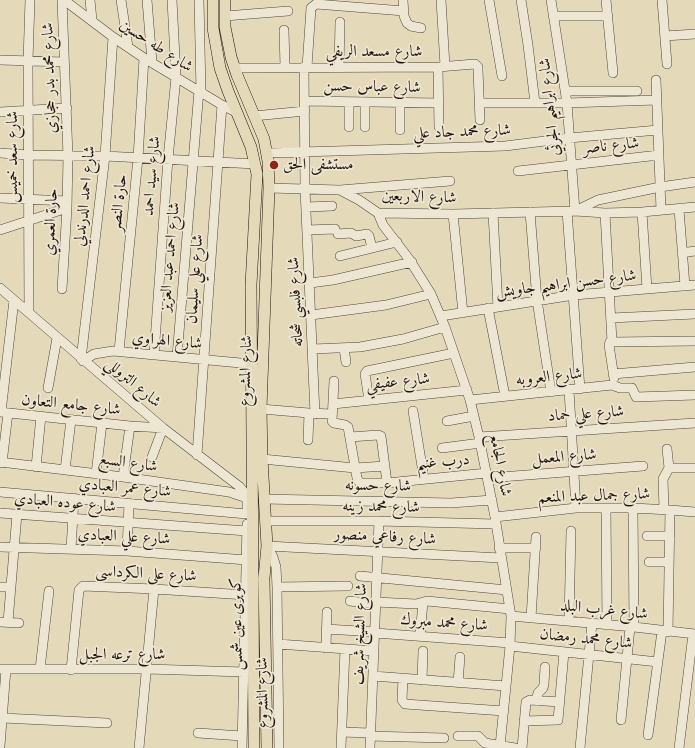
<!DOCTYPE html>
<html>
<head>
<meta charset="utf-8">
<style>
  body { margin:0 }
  canvas { display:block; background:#e4d9b9 }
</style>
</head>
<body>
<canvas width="695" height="748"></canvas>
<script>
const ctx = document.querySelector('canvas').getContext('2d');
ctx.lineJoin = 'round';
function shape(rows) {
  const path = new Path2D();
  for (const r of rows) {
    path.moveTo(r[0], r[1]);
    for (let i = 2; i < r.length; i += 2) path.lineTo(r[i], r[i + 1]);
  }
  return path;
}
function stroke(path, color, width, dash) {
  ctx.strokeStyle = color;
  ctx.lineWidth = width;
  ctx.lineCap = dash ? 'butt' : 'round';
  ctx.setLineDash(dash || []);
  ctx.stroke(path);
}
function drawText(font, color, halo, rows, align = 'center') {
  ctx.font = font + ' "Old Standard TT",Amiri,serif';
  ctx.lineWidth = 3.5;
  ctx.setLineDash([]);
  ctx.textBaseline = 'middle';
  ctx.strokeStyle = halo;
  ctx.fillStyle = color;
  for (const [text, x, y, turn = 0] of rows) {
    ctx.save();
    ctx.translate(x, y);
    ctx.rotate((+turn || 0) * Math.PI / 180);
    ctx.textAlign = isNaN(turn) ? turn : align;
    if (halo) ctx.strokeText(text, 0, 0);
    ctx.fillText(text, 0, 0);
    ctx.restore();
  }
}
const minor = shape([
  [62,0,68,156,67,208,62,289],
  [64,0,113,37,144,58,222,105,236,112],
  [90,0,92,20],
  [121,0,128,47],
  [147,0,152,62],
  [199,0,201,92],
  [403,0,404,16,407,23,411,26,421,28],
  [441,0,445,66],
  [489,0,502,76],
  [521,0,528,45,535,103],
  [551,0,567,103,575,211,598,200,660,187,695,182],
  [606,0,613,73],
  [662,0,667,64],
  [225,16,288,11],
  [553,16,608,16],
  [284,30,285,67],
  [665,36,695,34],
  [0,60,64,62],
  [304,67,305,189,315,414],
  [307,67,311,8,316,4,404,11],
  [339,67,340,22],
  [438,67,439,127],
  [234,68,438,67,475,64,478,67,478,70,480,120],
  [656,80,661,210],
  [565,91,637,91],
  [305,101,438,103],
  [365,102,365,127],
  [480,103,567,103,657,100],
  [0,112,67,108],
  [254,116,305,111],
  [349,127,349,102],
  [400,130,400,102],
  [0,153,28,155,105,156,255,164],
  [267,153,505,146,569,138,658,130],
  [518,171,659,155],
  [269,188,340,190,359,200,378,213,453,214,575,211,605,213,642,212,695,207],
  [340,190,450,181],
  [0,198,67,201],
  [306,207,332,206],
  [679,209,685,286],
  [567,211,580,389],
  [530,212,537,300,551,392],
  [642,212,647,289],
  [378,213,383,225,409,259,431,294,445,327,470,400,479,437,495,517,511,616,510,646,500,746],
  [493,213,498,307],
  [605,213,612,342],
  [453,214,463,313],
  [0,230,67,208],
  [307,230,335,229],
  [338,234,351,233,356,236,367,234,369,236,372,248],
  [682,253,695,251],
  [340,256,397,242],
  [310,283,333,280,412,262],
  [0,288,163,428,240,487,244,492,247,498,247,508],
  [488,308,505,396],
  [29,313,28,61,30,0],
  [311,315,386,305,431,294],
  [441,316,574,295,695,285],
  [611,318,695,314],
  [612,342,695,341],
  [612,342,610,342,609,345,614,378],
  [344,348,346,362],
  [313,349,360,347,403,339,445,327],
  [119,351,138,158,144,58],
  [154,355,168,159,176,77,172,0],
  [177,357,199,90],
  [81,359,105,156,113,37],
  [83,361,94,354,113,351,251,364],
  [613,374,695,367],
  [334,381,332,421,334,423,345,425,348,427,357,478,359,482,362,483,387,483,487,473],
  [48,388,57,338],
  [569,390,576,508],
  [369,400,365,374,367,371,454,353],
  [470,400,612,385,620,388,632,388,636,397,695,395],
  [333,404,467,390],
  [261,409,309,413,332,414],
  [413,411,424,479],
  [0,412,130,426,163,428,152,457],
  [1,412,14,300],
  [447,421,474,416],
  [350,437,378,435,381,436,387,483],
  [479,437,695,423],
  [308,440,309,413],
  [442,448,481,443],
  [197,455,222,105],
  [262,459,355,468,385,466],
  [0,462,123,477,229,492,250,499],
  [2,463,8,413],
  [36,467,41,416],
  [669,468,695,468],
  [65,470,71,420],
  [96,474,102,423],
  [123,477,130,426],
  [488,478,643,466],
  [0,492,247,514],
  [264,499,451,503,492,500],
  [606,508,607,625],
  [633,508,634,627],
  [664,509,663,479,669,468,667,449],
  [0,513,247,531],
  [495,517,576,508,633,508,670,510,695,512],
  [266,521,379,521,495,524],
  [647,536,670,536],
  [267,546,501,558],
  [267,546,273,557,276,567,277,587,279,748],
  [0,547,127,551,247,560],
  [499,548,536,548],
  [71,549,74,498],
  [127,551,129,503],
  [649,562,669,562],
  [360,576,507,590],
  [0,587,11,587],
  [277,587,348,586],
  [350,601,376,604],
  [376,602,416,604,427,601,510,609],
  [511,616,634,627,695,634],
  [531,618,536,537],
  [569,621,571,531],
  [0,622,19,623],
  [8,622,17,514],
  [326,629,375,632],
  [668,632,670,510],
  [375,633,510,643],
  [420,636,423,602],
  [278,644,374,651],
  [510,646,658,662],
  [326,648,327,612],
  [0,669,147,669,244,672],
  [40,669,49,591],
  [71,670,79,590,83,586,154,589,246,595],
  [373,676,506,686],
  [403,678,402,700,405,704,504,711],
  [422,680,423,651],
  [458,683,460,657],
  [536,701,538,693,543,688,544,684,545,667],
  [2,718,107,723],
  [621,720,630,627],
  [524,721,558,720,564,652],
  [342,732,370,733],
  [198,733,242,736],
  [648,735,662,631],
  [370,736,444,738],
  [458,736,478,736,485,743,515,748],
  [0,746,6,669],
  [139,748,154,589],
  [242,748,247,524],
  [341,748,345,649],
  [370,748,379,521],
  [522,748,526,702,530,700,560,702],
  [580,748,592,623],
  [679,748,693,634]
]);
const major = shape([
  [213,0,213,28,220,68,228,91,251,147,257,174,251,285,254,748],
  [225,0,225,27,231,57,237,75,264,139,268,161,269,188,261,409,262,459,267,546,264,578,267,748]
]);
stroke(minor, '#52463a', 10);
stroke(major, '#22150f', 12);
stroke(minor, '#ede6d2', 9);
stroke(major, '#e4d9b9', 11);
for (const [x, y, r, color] of [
  [274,165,5,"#8f2418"]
]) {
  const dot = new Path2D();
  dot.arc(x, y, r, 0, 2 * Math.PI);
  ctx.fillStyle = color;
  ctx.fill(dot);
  stroke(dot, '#ede6d2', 1.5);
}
drawText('16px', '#22150f', '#ede6d2', [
  ["شارع طه حسين",156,46,33],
  ["شارع مسعد الريفي",374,52],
  ["شارع محمد بدر حجازي",50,78,-92],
  ["شارع عباس حسن",372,87,1],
  ["شارع ابراهيم الجرئي",550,107,-96],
  ["شارع محمد جاد علي",462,132,-2],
  ["شارع ناصر",611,146,-6],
  ["شارع سعد خميس",13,157,-90],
  ["شارع سيد احمد",152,176,-85],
  ["شارع احمد الدرندلي",85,196,-84],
  ["شارع الاربعين",419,197,2],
  ["حارة النصر",119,203,-84],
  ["حارة العمري",51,222,-87],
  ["شارع احمد عبد العزيز",170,257,-85],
  ["شارع علي سليمان",195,279,-86],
  ["شارع حسن ابراهيم جاويش",566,284,-7],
  ["شارع فلبسي شحاته",296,302,-93],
  ["شارع الهراوي",167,341,5],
  ["شارع المشروع",246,371,-88],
  ["شارع العروبه",549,377,-6],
  ["شارع عفيفي",398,382,-6],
  ["شارع التروللي",133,383,40],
  ["شارع جامع التعاون",71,405,6],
  ["شارع علي حماد",586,414,-4],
  ["شارع المعمل",564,457,-4],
  ["درب غنيم",443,462,-5],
  ["شارع السبع",128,463,8],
  ["شارع الجامع",500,465,79],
  ["شارع حسونه",378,486,1],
  ["شارع عمر العبادي",125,488,5],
  ["شارع جمال عبد المنعم",594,496,-2],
  ["شارع عوده العبادي",65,503,5],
  ["شارع محمد زينه",381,507,1],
  ["شارع علي العبادي",124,537,3],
  ["شارع رفاعي منصور",385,537,3],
  ["شارع على الكرداسى",146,574,3],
  ["شارع غرب البلد",604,610,6],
  ["شارع محمد مبروك",444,623,4],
  ["كوبرى عين شمس",237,624,-91],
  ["شارع الشيخ شريف",360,634,-88],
  ["شارع محمد رمضان",586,639,6],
  ["شارع ترعه الجبل",122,655],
  ["شارع المشروع",263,693,-91]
]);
drawText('16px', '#22150f', '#ede6d2', [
  ["مستشفى الحق",283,165]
], 'left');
</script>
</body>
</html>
